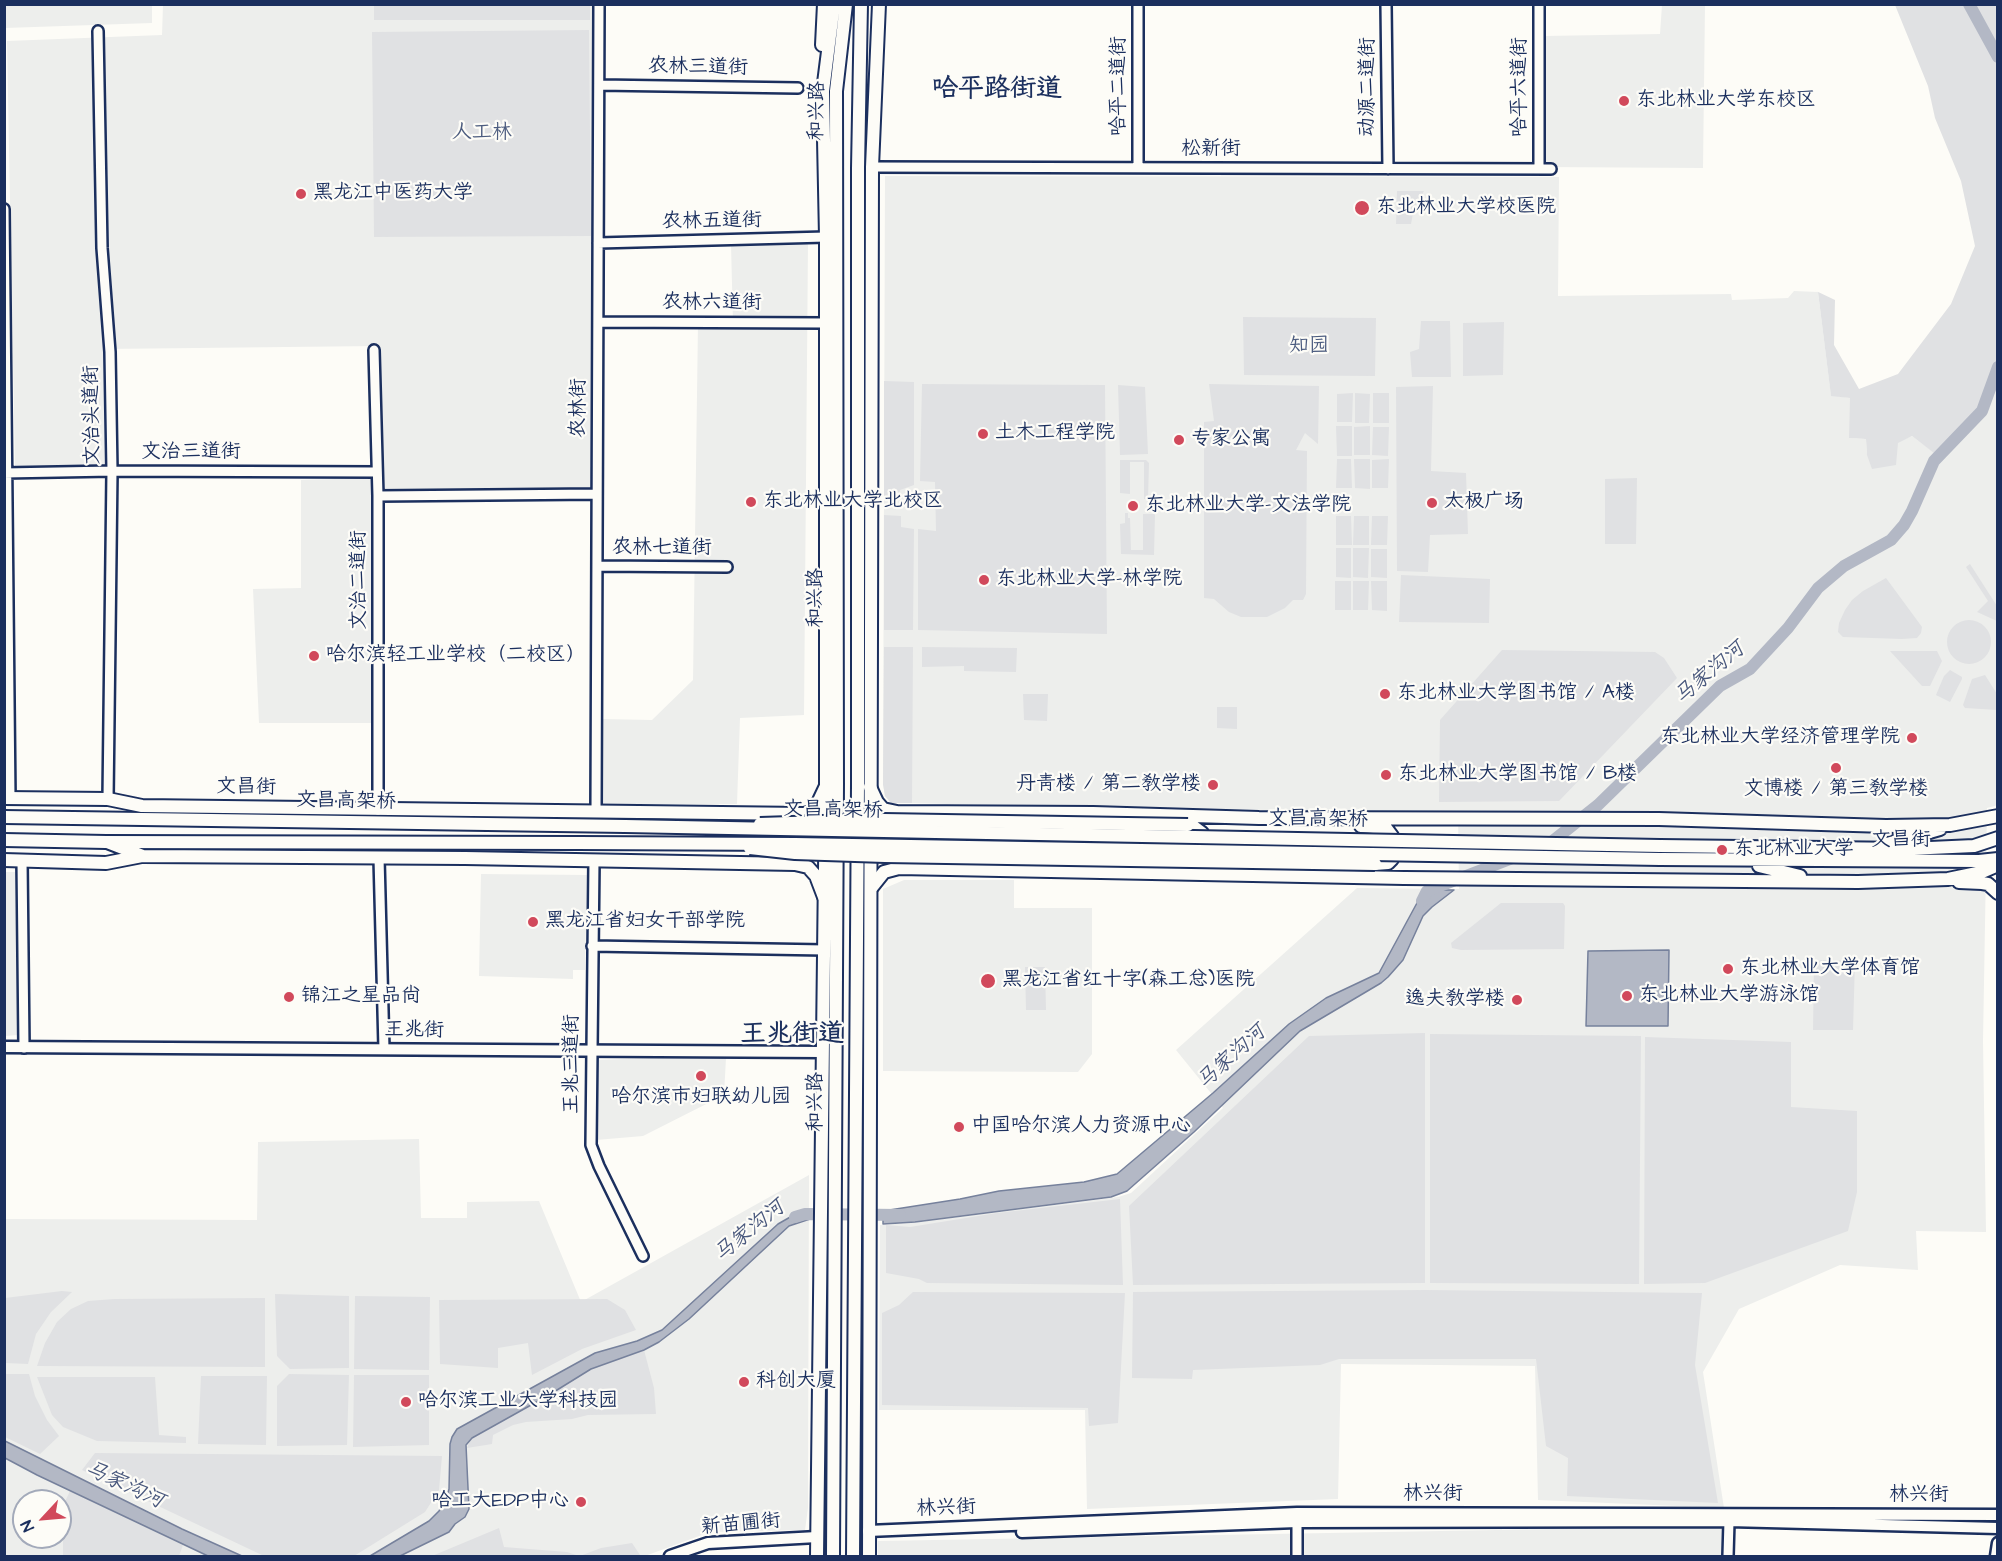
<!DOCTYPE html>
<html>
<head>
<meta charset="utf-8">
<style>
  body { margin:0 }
  #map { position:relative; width:2002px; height:1561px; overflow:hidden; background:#fdfcf7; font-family:"Architects Daughter",sans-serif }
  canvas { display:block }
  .frame { position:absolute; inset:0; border:6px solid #1b2f5e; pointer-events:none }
  .north { position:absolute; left:12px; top:1489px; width:60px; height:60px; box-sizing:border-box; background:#fdfcf7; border:2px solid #a3aaba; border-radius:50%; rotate:244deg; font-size:16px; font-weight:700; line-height:24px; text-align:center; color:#1b2f5e }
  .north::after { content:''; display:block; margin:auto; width:21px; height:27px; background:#d1495b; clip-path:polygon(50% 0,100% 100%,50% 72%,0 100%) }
</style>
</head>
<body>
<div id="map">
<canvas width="2002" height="1561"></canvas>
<div class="frame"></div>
<div class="north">N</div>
</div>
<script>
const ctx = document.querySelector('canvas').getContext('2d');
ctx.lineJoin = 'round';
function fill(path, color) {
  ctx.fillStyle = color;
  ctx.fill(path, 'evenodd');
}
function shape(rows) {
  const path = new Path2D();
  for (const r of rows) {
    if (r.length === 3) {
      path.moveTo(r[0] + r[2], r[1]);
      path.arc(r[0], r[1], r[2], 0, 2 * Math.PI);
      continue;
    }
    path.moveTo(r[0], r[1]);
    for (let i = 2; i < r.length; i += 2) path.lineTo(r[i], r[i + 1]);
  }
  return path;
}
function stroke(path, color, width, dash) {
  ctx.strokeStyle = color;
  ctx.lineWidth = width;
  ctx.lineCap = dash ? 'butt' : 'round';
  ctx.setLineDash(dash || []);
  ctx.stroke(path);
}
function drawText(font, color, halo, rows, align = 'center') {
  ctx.font = font + ' "Architects Daughter","LXGW WenKai TC",sans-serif';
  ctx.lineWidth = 4.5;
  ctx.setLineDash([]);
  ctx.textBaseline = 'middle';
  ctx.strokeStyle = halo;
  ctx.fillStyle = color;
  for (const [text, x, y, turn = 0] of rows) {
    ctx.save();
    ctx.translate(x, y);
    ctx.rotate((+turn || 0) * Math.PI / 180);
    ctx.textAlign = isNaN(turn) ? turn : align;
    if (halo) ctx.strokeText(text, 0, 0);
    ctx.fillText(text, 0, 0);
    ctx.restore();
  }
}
fill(shape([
  [4,5,152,5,152,23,5,28],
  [163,5,592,5,592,488,381,492,377,346,105,349,107,465,15,467,7,41,162,35],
  [1662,5,1705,5,1703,168,1544,167,1545,36,1660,34],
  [885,176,1559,177,1558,296,1731,294,1732,300,1788,298,1794,291,1818,292,1831,395,1850,398,1850,438,1866,439,1867,455,1912,436,1943,459,1997,385,1998,805,1987,808,1983,1041,1986,1232,1916,1231,1918,1270,1840,1265,1739,1309,1703,1372,1724,1508,1538,1500,1535,1366,1341,1364,1338,1499,1087,1509,1085,1410,879,1410,880,1225,912,1223,1118,1197,1131,1193,1223,1108,1176,1050,1357,888,1459,889,1458,812,1093,808,912,803,891,803,885,796,883,784],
  [808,243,804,715,740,718,737,804,601,804,601,719,652,720,693,680,698,323,733,323,731,245],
  [371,478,373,723,259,723,253,589,301,588,301,480],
  [4,872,15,872,18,1035,5,1036],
  [481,874,587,875,585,970,573,970,573,979,479,976],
  [904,880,1014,880,1014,908,1092,908,1092,1054,1078,1072,883,1071,883,889],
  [678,1057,726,1058,724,1095,643,1136,596,1140,597,1060],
  [419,1139,421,1218,467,1218,467,1202,539,1201,581,1302,809,1175,808,1508,805,1530,710,1532,645,1556,5,1556,5,1219,257,1220,258,1142],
  [24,1501,60,1501,60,1537,24,1537],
  [1722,1526,1722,1556,878,1556,878,1541]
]), '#edeeec');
fill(shape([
  [374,5,590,5,590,20,374,20],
  [1895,5,1997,5,1998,385,1943,460,1912,436,1898,443,1896,465,1872,469,1867,455,1866,439,1849,438,1850,398,1831,396,1818,292,1814,290,1835,300,1834,345,1859,389,1898,374,1951,304,1975,246,1961,181,1935,118,1928,86],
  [589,30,591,236,374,237,372,32],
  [1397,191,1424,191,1414,208,1411,224,1396,224],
  [1243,317,1376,318,1375,376,1244,375],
  [1421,321,1450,321,1451,377,1412,377,1410,352,1419,349],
  [1504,322,1503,375,1463,376,1463,323],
  [884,381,914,382,914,485,900,490,898,498,884,497],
  [922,384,1105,385,1107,634,918,630,918,529,936,531,935,482,920,481],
  [1209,384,1319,386,1318,444,1305,433,1296,450,1307,451,1306,594,1303,600,1293,600,1285,608,1267,617,1241,617,1229,612,1214,599,1204,598,1204,422,1214,421],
  [1118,385,1145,387,1148,454,1120,455],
  [1433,386,1431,471,1466,473,1468,534,1430,535,1428,572,1397,571,1396,387],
  [1353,393,1352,422,1337,422,1337,394],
  [1355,393,1370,394,1369,423,1355,423],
  [1373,393,1389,393,1389,423,1373,423],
  [1336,426,1352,426,1352,456,1337,456],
  [1370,426,1370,455,1354,455,1354,427],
  [1373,427,1389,427,1388,456,1372,455],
  [1337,459,1351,459,1352,488,1336,488],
  [1354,459,1370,459,1370,489,1355,488],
  [1389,459,1388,488,1372,488,1372,460],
  [1120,460,1146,460,1149,463,1148,499,1144,499,1144,462,1130,462,1130,494,1120,493],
  [1637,478,1636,544,1605,544,1605,479],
  [1125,513,1128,513,1128,518,1130,518,1131,550,1143,550,1143,514,1155,514,1154,555,1121,554,1120,524,1125,523],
  [884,515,901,516,901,527,914,529,913,630,884,630],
  [1336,516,1351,516,1352,545,1336,545],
  [1354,516,1369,516,1369,545,1353,545],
  [1372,516,1388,516,1387,545,1371,545],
  [1336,548,1351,548,1351,578,1336,577],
  [1353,548,1369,548,1368,578,1353,577],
  [1371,549,1387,549,1387,578,1371,577],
  [1970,564,1997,606,1997,621,1977,612,1988,601,1966,567],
  [1401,575,1490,579,1489,623,1399,622],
  [1886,578,1922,627,1921,633,1917,638,1902,639,1843,637,1838,632,1839,623,1845,610,1852,600,1863,591],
  [1335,581,1351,581,1351,610,1335,610],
  [1353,581,1369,581,1368,610,1353,610],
  [1371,581,1387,581,1387,611,1372,610],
  [1969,642,22],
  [884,647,913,647,912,803,891,803,885,796,883,784],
  [922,647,1017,648,1016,672,964,671,964,666,922,667],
  [1502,650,1655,652,1664,658,1677,678,1559,801,1439,802,1440,720],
  [1890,651,1937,651,1942,661,1930,686,1922,686],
  [1950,670,1962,677,1962,679,1950,702,1936,695,1944,676],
  [1985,675,1997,694,1997,710,1965,708,1963,705,1972,679],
  [1023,694,1048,694,1047,721,1024,720],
  [1217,707,1237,707,1237,729,1217,728],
  [1501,903,1563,903,1565,906,1564,949,1461,950,1452,948,1451,943],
  [1821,960,1855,961,1853,1030,1813,1030,1814,964],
  [1025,967,1045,967,1046,1010,1026,1010],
  [1425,1033,1425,1283,1133,1285,1129,1206,1309,1036],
  [1430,1034,1641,1036,1639,1284,1430,1283],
  [1645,1037,1791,1042,1791,1107,1857,1111,1857,1192,1848,1231,1705,1283,1644,1284],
  [1120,1199,1123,1285,927,1283,919,1279,886,1273,886,1225,910,1227,997,1213],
  [1426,1290,1702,1293,1695,1365,1718,1503,1567,1496,1568,1458,1546,1446,1536,1359,1339,1359,1320,1365,1193,1370,1192,1379,1132,1378,1133,1292],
  [62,1291,72,1292,51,1312,36,1334,28,1364,5,1363,5,1298],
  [913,1292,1125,1293,1118,1423,1089,1426,1088,1408,882,1405,882,1313,899,1305],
  [275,1294,349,1296,349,1368,290,1369,277,1356],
  [355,1296,430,1297,429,1370,354,1369],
  [265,1298,265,1367,37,1366,45,1343,57,1322,71,1309,88,1301,114,1299],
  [607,1299,625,1310,636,1330,582,1349,532,1375,528,1343,498,1348,498,1368,440,1364,439,1300],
  [644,1350,654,1388,656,1414,588,1415,572,1419,526,1422,513,1425,493,1435,492,1444,467,1448,471,1438,549,1395,591,1369],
  [5,1374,29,1374,35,1396,47,1420,59,1436,40,1454,5,1437],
  [289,1374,349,1375,347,1445,277,1446,277,1386],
  [354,1375,429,1375,429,1445,353,1447],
  [201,1376,267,1376,266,1445,198,1444],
  [37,1377,155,1377,159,1435,186,1437,186,1443,97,1441,63,1427,52,1415],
  [95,1453,442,1456,439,1490,425,1512,354,1556,264,1556,82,1470],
  [70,1491,183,1545,179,1556,63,1556,63,1506],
  [499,1528,504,1547,567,1552,579,1556,432,1556],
  [632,1543,640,1555,635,1556,580,1556,601,1548]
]), '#e0e1e3');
const water = shape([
  [1424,890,1454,890,1432,907,1423,916,1403,960,1388,977,1381,983,1300,1031,1194,1132,1127,1191,1111,1197,915,1222,883,1224,883,1211,960,1199,999,1191,1084,1182,1117,1174,1213,1093,1289,1024,1326,998,1379,973,1424,890],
  [1669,950,1668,1026,1586,1026,1588,951,1669,950],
  [810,1210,810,1219,789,1226,689,1319,659,1342,644,1350,591,1369,549,1395,472,1438,466,1445,469,1509,465,1517,455,1524,449,1532,400,1556,370,1556,429,1521,439,1511,446,1499,449,1489,450,1444,452,1437,457,1429,595,1353,637,1341,662,1330,778,1224,792,1216,810,1210],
  [5,1441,182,1529,242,1556,208,1556,37,1475,5,1458,5,1441]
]);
fill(water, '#b3b8c5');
stroke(water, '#76819c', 1.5);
stroke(shape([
  [1969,4,1998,57],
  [1422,901,1427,891,1549,844,1598,805,1720,686,1750,669,1788,628,1818,588,1844,566,1891,540,1904,525,1912,511,1934,461,1982,411,1998,367],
  [795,1217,805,1214,900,1215]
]), '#b3b8c5', 12);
const tertiary = shape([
  [1138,4,1138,168],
  [1386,4,1388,169],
  [98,31,102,248,110,352,112,471,108,799],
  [599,85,798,88],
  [872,167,1551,169],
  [1539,169,1539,4],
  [4,209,10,799],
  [598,243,826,237],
  [598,322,825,323],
  [374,350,378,496,378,810],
  [4,473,112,471,377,472],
  [378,496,597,494],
  [597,566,727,567],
  [596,811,599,4],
  [379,858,384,1049],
  [22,860,24,1048],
  [594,860,591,1145,599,1166,643,1256],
  [592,946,825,950],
  [1297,1556,1297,1522],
  [1728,1556,1729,1521]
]);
const secondary = shape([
  [4,1047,823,1052],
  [868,1531,1297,1513,1998,1515],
  [1022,1532,1297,1522,1729,1521,1998,1528],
  [670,1556,708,1543,817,1537],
  [1996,1556,1998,1543]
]);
const primary = shape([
  [870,787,877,802,883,809,897,812,1093,813,1259,818,1659,819,1886,826,1950,825,1998,816],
  [4,798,108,799,142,806,804,814,813,811,816,807,825,788],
  [1188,825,1194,827,1202,833,1205,845],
  [1361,826,1386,828,1392,836,1394,849,1392,859,1388,863,1375,864],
  [107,842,143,856,465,858,795,864,808,867,816,876,824,897],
  [1887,844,1940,829],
  [1660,846,1908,849,1974,846,1998,838],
  [1660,859,1979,861,1998,859],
  [4,860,106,863,142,856],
  [1759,866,1800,876],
  [1959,882,1982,883,1988,884,1998,893],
  [872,887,884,872,899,868,1404,878,1858,882,1948,879,1982,872,1998,865]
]);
const trunk = shape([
  [822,45,824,4],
  [4,817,625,826],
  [4,840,106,842,577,843],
  [817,1556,826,783,826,237,823,91,834,4],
  [833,1556,837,783,836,91,846,4],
  [853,1556,858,784,858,168,861,4],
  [869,1556,872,167,879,4]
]);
stroke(tertiary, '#1b2f5e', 14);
stroke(secondary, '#1b2f5e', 15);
stroke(primary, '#1b2f5e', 16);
stroke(trunk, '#1b2f5e', 16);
stroke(tertiary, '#fdfcf7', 9);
stroke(secondary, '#fdfcf7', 10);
stroke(primary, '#fdfcf7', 12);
stroke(trunk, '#fdfcf7', 12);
const primaryBridge = shape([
  [760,824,884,820,1188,825],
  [750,848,795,853,885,856,1375,864]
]);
const trunkBridge = shape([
  [625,826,1660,846],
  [577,843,795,844,1660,859]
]);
stroke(primaryBridge, '#1b2f5e', 16, []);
stroke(trunkBridge, '#1b2f5e', 16, []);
stroke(primaryBridge, '#fdfcf7', 12);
stroke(trunkBridge, '#fdfcf7', 12);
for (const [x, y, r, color] of [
  [1624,101,6,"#d1495b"],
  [301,194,6,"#d1495b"],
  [1362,208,8,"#d1495b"],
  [983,434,6,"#d1495b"],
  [1179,440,6,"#d1495b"],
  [751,502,6,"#d1495b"],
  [1432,503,6,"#d1495b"],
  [1133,506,6,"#d1495b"],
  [984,580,6,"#d1495b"],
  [314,656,6,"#d1495b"],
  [1385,694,6,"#d1495b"],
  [1912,738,6,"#d1495b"],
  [1836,768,6,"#d1495b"],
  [1386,775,6,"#d1495b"],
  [1213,785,6,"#d1495b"],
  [1722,850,6,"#d1495b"],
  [533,922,6,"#d1495b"],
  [1728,969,6,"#d1495b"],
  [988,981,8,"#d1495b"],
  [1627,996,6,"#d1495b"],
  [289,997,6,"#d1495b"],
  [1517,1000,6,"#d1495b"],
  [701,1076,6,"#d1495b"],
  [959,1127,6,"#d1495b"],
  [744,1382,6,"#d1495b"],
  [406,1402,6,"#d1495b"],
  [581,1502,6,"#d1495b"]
]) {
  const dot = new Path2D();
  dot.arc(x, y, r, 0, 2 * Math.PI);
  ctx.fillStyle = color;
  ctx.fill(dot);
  stroke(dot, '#fdfcf7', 2);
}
drawText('20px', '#1b2f5e', '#fdfcf7', [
  ["农林三道街",698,68,1],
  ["哈平二道街",1120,86,-90],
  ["动源二道街",1369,87,-90],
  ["哈平六道街",1521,87,-90],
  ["和兴路",818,111,-89],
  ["松新街",1211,150],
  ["农林五道街",712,222,-1],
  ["农林六道街",712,304],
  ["农林街",580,408,-90],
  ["文治头道街",93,415,-91],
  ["文治三道街",191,453],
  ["农林七道街",662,549],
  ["文治二道街",360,580,-90],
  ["和兴路",817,598,-90],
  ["文昌街",246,788,1],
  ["文昌高架桥",346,802,1],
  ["文昌高架桥",833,811,1],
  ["文昌高架桥",1318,820,1],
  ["文昌街",1901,841],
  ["王兆街",414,1031,1],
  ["王兆三道街",573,1064,-90],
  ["和兴路",817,1102,-90],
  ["林兴街",1433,1495],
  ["林兴街",1919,1496],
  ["林兴街",946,1509,-2],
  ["新苗圃街",741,1525,-5]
]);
drawText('20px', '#1b2f5e', '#fdfcf7', [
  ["东北林业大学东校区",1636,101],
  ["黑龙江中医药大学",313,194],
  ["东北林业大学校医院",1376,208],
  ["土木工程学院",995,434],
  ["专家公寓",1191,440],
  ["东北林业大学北校区",763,502],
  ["太极广场",1444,503],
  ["东北林业大学-文法学院",1145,506],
  ["东北林业大学-林学院",996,580],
  ["哈尔滨轻工业学校（二校区）",326,656],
  ["东北林业大学图书馆 / A楼",1397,694],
  ["东北林业大学经济管理学院",1900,738,"right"],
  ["东北林业大学图书馆 / B楼",1398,775],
  ["丹青楼 / 第二教学楼",1201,785,"right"],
  ["文博楼 / 第三教学楼",1836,790,"center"],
  ["东北林业大学",1734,850],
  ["黑龙江省妇女干部学院",545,922],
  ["东北林业大学体育馆",1740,969],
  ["黑龙江省红十字(森工总)医院",1002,981],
  ["东北林业大学游泳馆",1639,996],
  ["锦江之星品尚",301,997],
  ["逸夫教学楼",1505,1000,"right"],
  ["哈尔滨市妇联幼儿园",701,1098,"center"],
  ["中国哈尔滨人力资源中心",971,1127],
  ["科创大厦",756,1382],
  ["哈尔滨工业大学科技园",418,1402],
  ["哈工大EDP中心",569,1502,"right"]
], 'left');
drawText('20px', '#4c5c7f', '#fdfcf7', [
  ["人工林",482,134],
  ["知园",1309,347]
]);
drawText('italic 21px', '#49587d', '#fdfcf7', [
  ["马家沟河",1710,674,-40],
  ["马家沟河",1232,1058,-42],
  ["马家沟河",750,1232,-39],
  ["马家沟河",124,1486,25]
]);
drawText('bold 26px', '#1b2f5e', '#fdfcf7', [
  ["哈平路街道",997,91],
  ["王兆街道",792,1036]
]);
</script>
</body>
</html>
